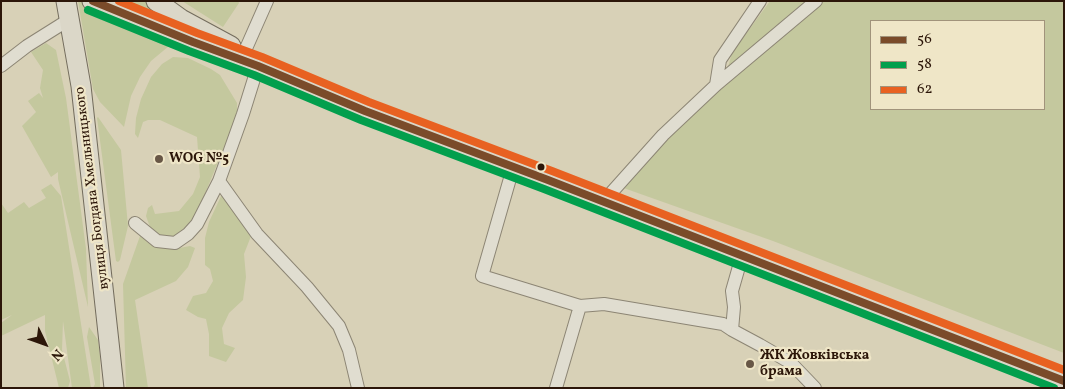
<!DOCTYPE html>
<html>
<head>
<meta charset="utf-8">
<style>
  body { margin:0 }
  #map { position:relative; width:1065px; height:389px; overflow:hidden; background:#d8d1b7; font-family:Vollkorn,serif }
  canvas { display:block }
  .frame { position:absolute; inset:0; border:2px solid #2c1609; pointer-events:none }
  .legend { position:absolute; left:870px; top:20px; width:175px; height:90px; box-sizing:border-box; background:#efe6c7; border:1px solid #a1937b; margin:0; padding:6px 9px; list-style:none; font-size:15px; color:#2c1609 }
  .legend li { display:flex; align-items:center; gap:10px; height:25px }
  .legend b { width:25px; border:1px solid #a1937b }
  .north { position:absolute; left:20px; top:319px; width:50px; height:50px; -webkit-text-stroke:4px #efe6c7; paint-order:stroke; rotate:132deg; font-size:14px; font-weight:700; line-height:20px; text-align:center; color:#2c1609 }
  .north::after { content:''; display:block; margin:auto; width:18px; height:22px; background:#2c1609; clip-path:polygon(50% 0,100% 100%,50% 72%,0 100%) }
</style>
</head>
<body>
<div id="map">
<canvas width="1065" height="389"></canvas>
<div class="frame"></div>
<ul class="legend">
<li><b style="height:6px;background:#7a4b2a"></b>56</li>
<li><b style="height:6px;background:#029f4d"></b>58</li>
<li><b style="height:6px;background:#e86121"></b>62</li>
</ul>
<div class="north">N</div>
</div>
<script>
const ctx = document.querySelector('canvas').getContext('2d');
ctx.lineJoin = 'round';
function fill(path, color) {
  ctx.fillStyle = color;
  ctx.fill(path, 'evenodd');
}
function shape(rows) {
  const path = new Path2D();
  for (const r of rows) {
    path.moveTo(r[0], r[1]);
    for (let i = 2; i < r.length; i += 2) path.lineTo(r[i], r[i + 1]);
  }
  return path;
}
function stroke(path, color, width, dash) {
  ctx.strokeStyle = color;
  ctx.lineWidth = width;
  ctx.lineCap = dash ? 'butt' : 'round';
  ctx.setLineDash(dash || []);
  ctx.stroke(path);
}
function drawText(font, color, halo, rows, align = 'center') {
  ctx.font = font + ' Vollkorn,serif';
  ctx.lineWidth = 4.5;
  ctx.setLineDash([]);
  ctx.textBaseline = 'middle';
  ctx.strokeStyle = halo;
  ctx.fillStyle = color;
  for (const [text, x, y, turn = 0] of rows) {
    ctx.save();
    ctx.translate(x, y);
    ctx.rotate((+turn || 0) * Math.PI / 180);
    ctx.textAlign = isNaN(turn) ? turn : align;
    if (halo) ctx.strokeText(text, 0, 0);
    ctx.fillText(text, 0, 0);
    ctx.restore();
  }
}
fill(shape([
  [78,1,93,1,175,41,151,61,140,77,131,96,124,127,100,102,93,89],
  [117,1,147,1,202,37],
  [182,1,238,1,239,3,223,27],
  [770,1,1064,1,1064,353,773,241,618,186,722,88,732,53],
  [871,21,1044,21,1044,109,871,109],
  [46,43,56,50,66,98,86,249,88,307,58,179,58,172,51,177,22,126,36,112,28,101,39,93,43,98,40,88,43,70,31,52],
  [173,57,188,58,211,69,220,75,237,103,237,116,197,213,187,229,173,239,160,238,151,230,146,216,148,208,152,205,155,214,179,211,193,194,200,177,197,137,160,120,148,120,143,122,138,138,135,134,136,118,141,99,151,77,162,64],
  [98,117,121,150,128,226,120,260,118,262,116,261,97,118],
  [51,184,61,196,91,388,72,388,63,321,62,350,70,381,68,388,59,388,45,331,45,315,1,336,1,323,12,315,1,320,1,203,8,213,24,202,29,208,46,198,41,190],
  [222,194,253,231,244,254,246,277,243,300,229,313,222,328,224,344,235,348,226,362,209,356,209,334,206,319,198,317,186,310,193,296,206,293,213,281,210,269,205,265,205,238,209,222],
  [140,236,143,236,147,242,158,247,174,249,190,246,195,248,188,267,176,281,135,300,148,388,126,388,123,284],
  [89,327,98,340,100,356,100,388,93,388,95,384,87,337]
]), '#c4c89e');
const minor = shape([
  [244,53,267,1],
  [1,66,27,46,70,19],
  [716,85,720,60,760,1],
  [513,168,482,276,580,306,604,304,723,324,732,330],
  [219,181,257,234,307,287,339,326,349,350,358,388],
  [603,202,663,135,716,85,816,1],
  [135,223,157,241,175,243,188,234,197,224,219,181,243,114,258,66],
  [742,256,732,291,734,307,732,330,760,345,791,363,815,388],
  [556,388,580,306]
]);
const highway = shape([
  [66,1,81,86,114,388],
  [92,1,193,42,258,66,365,111,548,180,1064,381],
  [156,1,181,19,231,46]
]);
stroke(minor, '#8c8574', 14);
stroke(highway, '#736c5d', 21);
stroke(minor, '#e0ddd0', 12);
stroke(highway, '#dbd7c8', 19);
stroke(shape([
  [93,1,193,42,258,66,365,111,548,180,1064,381]
]), '#7a4b2a', 8);
stroke(shape([
  [88,10,189,51,254,75,361,120,544,189,1054,388]
]), '#029f4d', 8);
stroke(shape([
  [119,1,197,33,262,57,369,102,552,171,1064,370]
]), '#e86121', 8);
for (const [x, y, r, color] of [
  [159,159,5,"#685746"],
  [541,167,4.5,"#2c1609"],
  [750,364,5,"#685746"]
]) {
  const dot = new Path2D();
  dot.arc(x, y, r, 0, 2 * Math.PI);
  ctx.fillStyle = color;
  ctx.fill(dot);
  stroke(dot, '#efe6c7', 2);
}
drawText('bold 14px', '#2c1609', '#efe6c7', [
  ["WOG №5",169,159],
  ["ЖК Жовківська",760,356],
  ["брама",760,372]
], 'left');
drawText('14px', '#2c1609', '#efe6c7', [
  ["вулиця Богдана Хмельницького",93,188,-97]
]);
</script>
</body>
</html>
